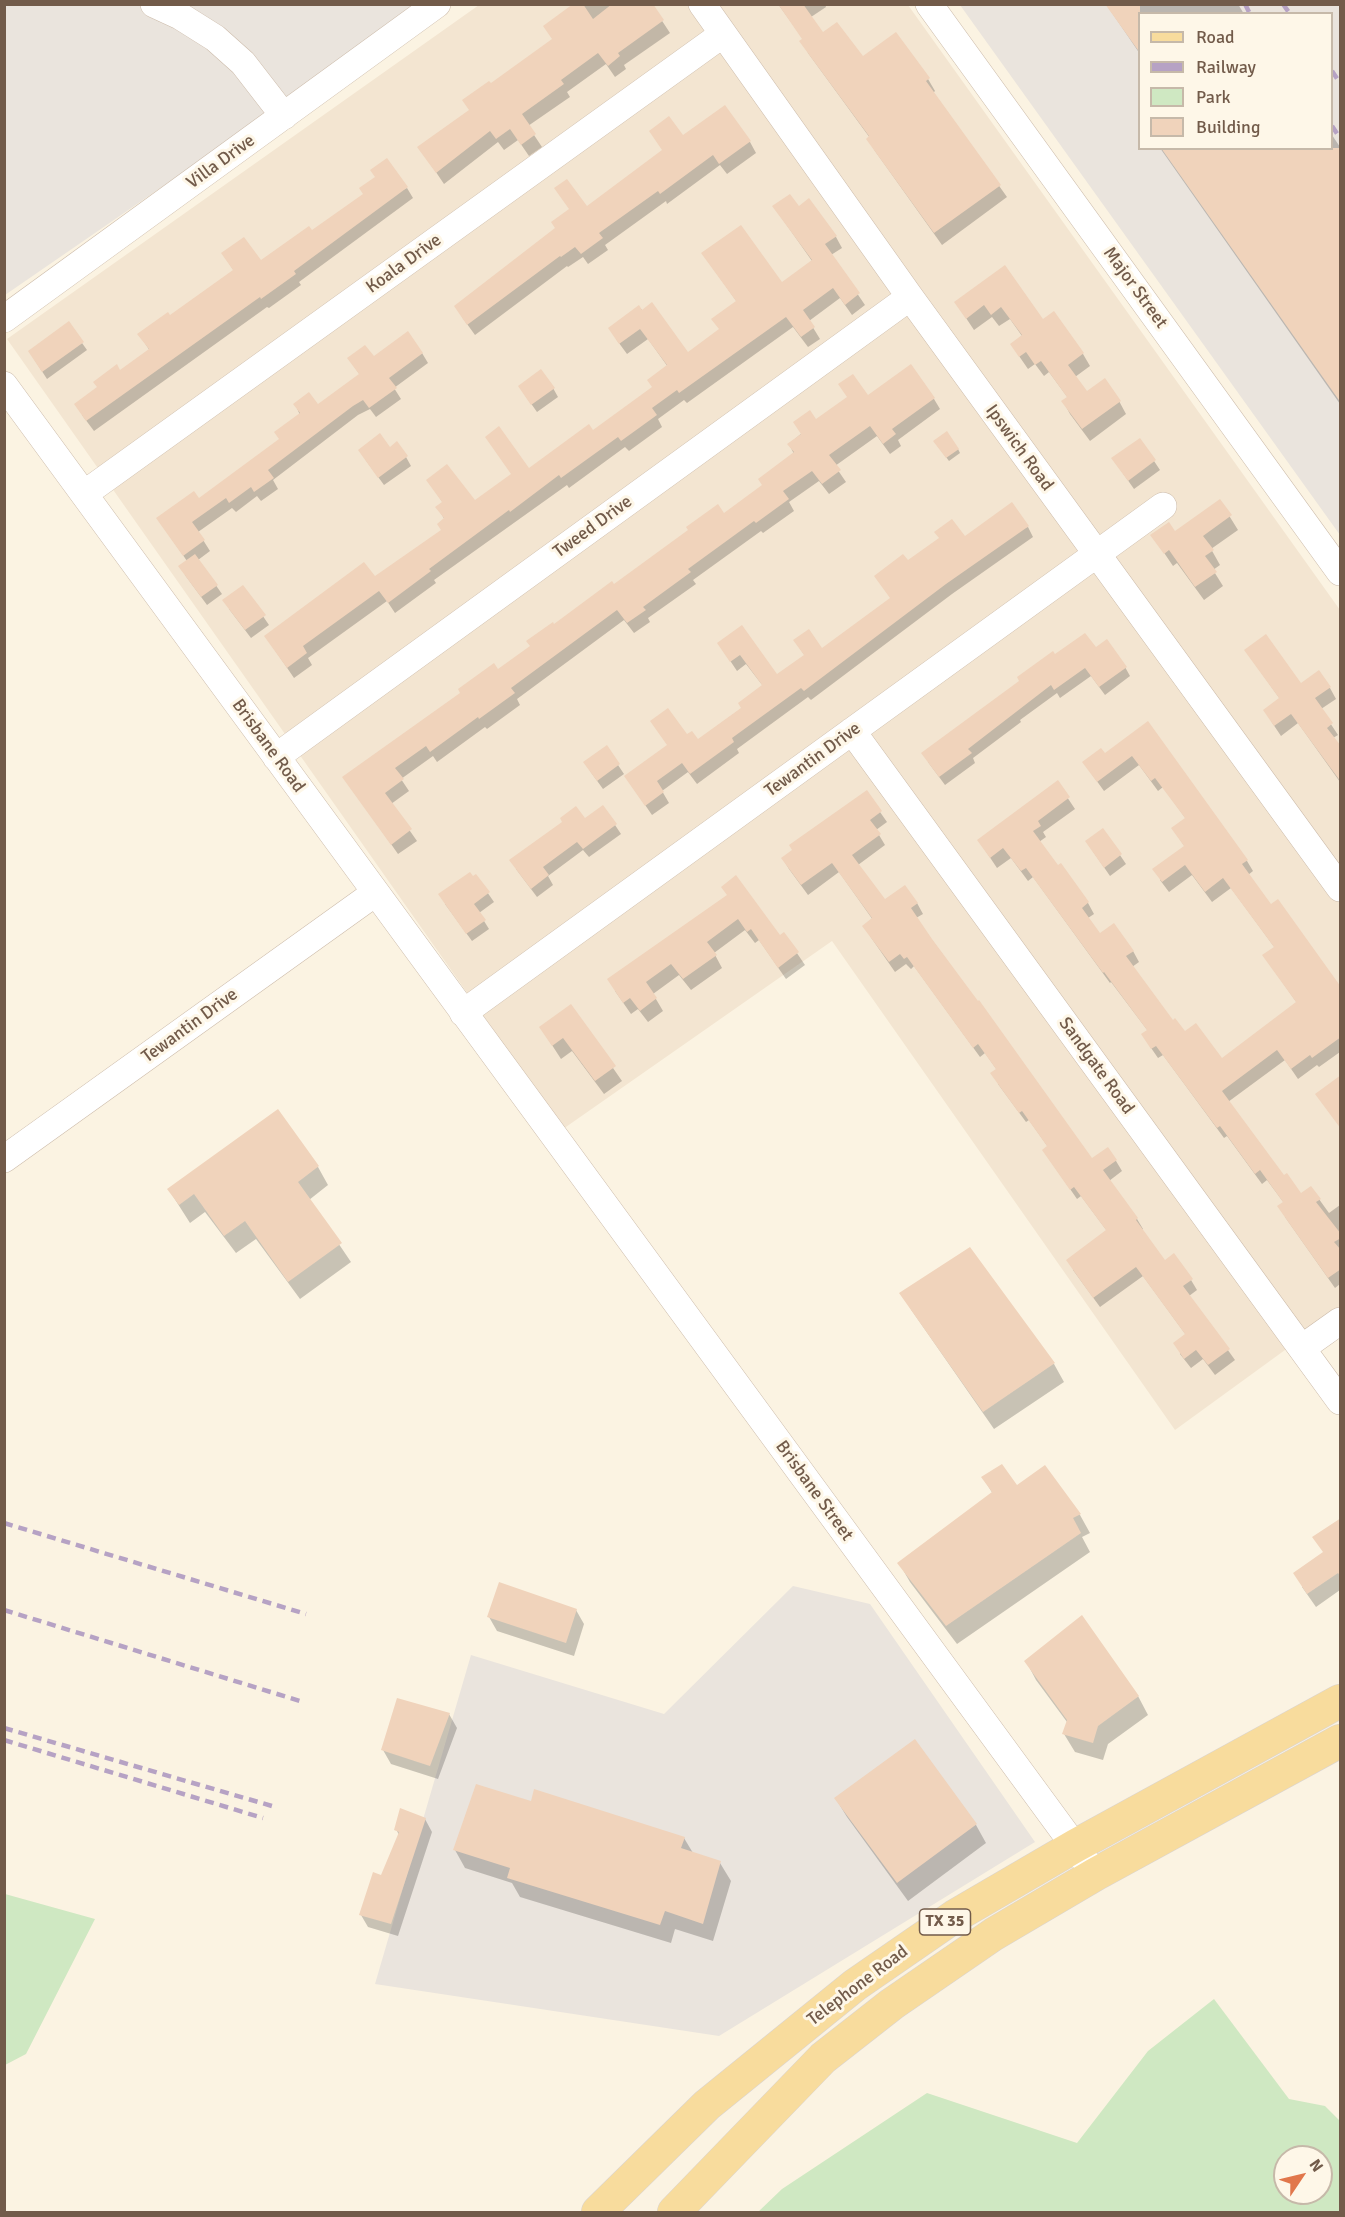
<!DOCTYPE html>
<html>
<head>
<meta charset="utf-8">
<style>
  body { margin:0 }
  #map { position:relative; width:1345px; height:2217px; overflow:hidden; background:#fbf3e2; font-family:Signika,sans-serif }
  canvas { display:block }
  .frame { position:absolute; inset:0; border:6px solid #725b4a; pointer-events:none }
  .legend { position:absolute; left:1138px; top:12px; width:195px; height:138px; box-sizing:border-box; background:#fef7e8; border:2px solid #c6b9a9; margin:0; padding:8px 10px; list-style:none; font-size:18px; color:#725b4a }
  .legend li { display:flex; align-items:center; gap:12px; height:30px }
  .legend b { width:30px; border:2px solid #c6b9a9 }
  .north { position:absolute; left:1273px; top:2145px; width:60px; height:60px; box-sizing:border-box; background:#fef7e8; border:2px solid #c6b9a9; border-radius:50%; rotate:55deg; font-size:16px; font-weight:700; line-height:24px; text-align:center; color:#725b4a }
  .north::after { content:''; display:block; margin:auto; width:21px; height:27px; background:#e1774b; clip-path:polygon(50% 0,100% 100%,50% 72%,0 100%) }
</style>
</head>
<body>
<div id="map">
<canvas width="1345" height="2217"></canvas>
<div class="frame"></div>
<ul class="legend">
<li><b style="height:8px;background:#f8dc9d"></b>Road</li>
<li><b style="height:8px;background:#b6a2c4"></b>Railway</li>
<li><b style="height:16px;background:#cfe8c2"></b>Park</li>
<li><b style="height:16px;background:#f0d3bb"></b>Building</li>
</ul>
<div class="north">N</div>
</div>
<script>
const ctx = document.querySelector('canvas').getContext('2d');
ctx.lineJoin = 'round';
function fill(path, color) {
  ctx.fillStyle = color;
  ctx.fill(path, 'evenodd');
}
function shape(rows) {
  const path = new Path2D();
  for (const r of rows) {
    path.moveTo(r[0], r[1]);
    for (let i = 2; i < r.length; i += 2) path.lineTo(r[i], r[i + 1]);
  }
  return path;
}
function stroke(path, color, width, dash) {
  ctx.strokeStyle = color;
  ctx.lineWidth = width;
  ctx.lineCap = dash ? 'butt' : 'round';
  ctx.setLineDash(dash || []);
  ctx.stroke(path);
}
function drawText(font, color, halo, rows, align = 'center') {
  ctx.font = font + ' Signika,sans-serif';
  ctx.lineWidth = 6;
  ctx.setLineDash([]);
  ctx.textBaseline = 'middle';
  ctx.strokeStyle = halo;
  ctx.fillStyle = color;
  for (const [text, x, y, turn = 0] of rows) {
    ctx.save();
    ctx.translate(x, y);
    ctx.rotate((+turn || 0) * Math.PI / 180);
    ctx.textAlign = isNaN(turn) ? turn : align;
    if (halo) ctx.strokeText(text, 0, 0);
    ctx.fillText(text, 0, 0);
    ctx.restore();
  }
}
fill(shape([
  [479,5,908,5,1340,610,1340,1310,1175,1430,832,941,563,1129,7,339]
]), '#f3e5d1');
fill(shape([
  [5,5,426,5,5,295],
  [960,5,1340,5,1340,535],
  [1140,14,1332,14,1332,148,1140,148],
  [793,1586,870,1604,1035,1842,719,2036,375,1984,471,1655,664,1714]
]), '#eae4dd');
fill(shape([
  [5,1894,95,1919,26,2054,5,2065],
  [1214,1999,1289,2099,1325,2106,1340,2121,1340,2212,758,2212,782,2189,927,2093,1077,2143,1148,2051],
  [1285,2157,1321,2157,1321,2193,1285,2193]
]), '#cfe8c2');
fill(shape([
  [576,4,651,4,670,33,624,65,626,69,615,77,606,64,567,92,570,97,528,126,542,147,529,156,518,140,504,150,498,142,444,184,419,147,470,111,491,86,553,40],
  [778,4,825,4,826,7,811,17,823,34,862,58,928,79,935,91,933,93,1007,197,942,245,875,151,868,139,870,138,808,53,804,40],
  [1106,4,1238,4,1244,14,1140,14,1140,54],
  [1332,135,1340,147,1340,404,1160,148,1332,148],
  [683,137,750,142,756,153,727,174,720,165,667,204,666,201,605,245,608,250,588,264,583,257,568,267,567,266,475,335,462,317,586,208],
  [407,188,413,198,299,282,301,285,269,308,267,307,94,431,82,415,120,372,150,351,139,334,169,317,234,271,223,254,260,262,312,232],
  [774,207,798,208,836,237,842,248,831,255,865,305,852,315,840,298,809,321,820,339,808,347,793,327,687,403,684,400,658,419,662,427,629,451,625,447,569,488,567,485,434,580,436,583,395,613,387,601,308,658,312,665,294,678,266,637,374,578,443,531,445,520,437,507,443,503,428,480,474,502,593,432,653,388,668,367,648,339,627,354,616,339,639,307,688,354,720,331,737,302,703,254,782,284,812,261],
  [1004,267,1043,321,1054,313,1083,354,1090,366,1075,377,1086,393,1119,401,1126,414,1090,441,1070,414,1063,401,1068,398,1049,372,1044,376,1035,364,1028,369,1019,356,1022,336,1010,319,999,326,992,317,974,330,956,303],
  [82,343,87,350,47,379,34,359],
  [422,353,428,363,394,388,401,399,376,417,370,409,358,415,273,480,278,489,261,501,257,496,236,512,232,508,198,532,210,551,198,560,222,594,207,605,185,575,187,561,158,519,198,500,281,440,300,415,295,404,317,406,360,375,349,359,373,359],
  [553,388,558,397,537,412,525,395],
  [867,397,934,399,940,409,898,440,901,446,890,454,877,436,835,466,846,482,829,494,819,481,789,502,794,511,763,533,761,531,693,580,696,584,648,618,650,622,634,633,624,620,517,699,520,705,487,729,485,727,437,762,433,756,401,779,409,791,391,804,417,841,398,854,344,777,497,671,531,647,554,626,723,515,764,486,794,454,789,444,816,421],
  [1140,440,1160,470,1134,489,1113,459],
  [937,445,958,449,960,453,949,461],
  [390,449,406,457,411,466,384,485,365,459],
  [1220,501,1238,530,1211,549,1220,565,1213,570,1223,586,1204,600,1177,563,1173,566,1152,535,1175,533],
  [1028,527,1033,537,952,594,811,700,808,697,737,749,739,753,697,784,688,772,662,791,669,803,652,815,632,786,668,746,687,736,697,741,742,708,763,686,746,664,737,671,719,644,741,627,777,676,805,656,795,641,822,650,891,600,907,562,964,538],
  [243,587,269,625,251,638,229,609],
  [1095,649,1125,667,1130,676,1105,695,1091,676,1060,698,1057,693,1020,720,1021,722,973,758,975,763,945,785,928,762,1021,681,1055,656],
  [1246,651,1301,685,1330,688,1336,699,1321,709,1338,735,1333,738,1340,748,1340,782,1298,723,1281,736,1271,721,1280,699],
  [1148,723,1247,861,1253,871,1248,875,1271,906,1340,989,1340,1052,1319,1067,1317,1065,1298,1079,1285,1060,1228,1102,1284,1177,1301,1195,1311,1188,1329,1213,1340,1205,1340,1284,1335,1288,1285,1217,1284,1203,1267,1180,1262,1184,1227,1136,1224,1138,1163,1055,1158,1058,1149,1045,1148,1031,1111,982,1110,983,1033,877,1028,881,1011,858,997,868,979,841,1057,782,1075,809,1043,832,1046,837,1039,842,1058,867,1060,865,1088,903,1094,914,1088,918,1100,935,1133,951,1139,962,1132,967,1173,1022,1184,1033,1222,1060,1297,1003,1264,956,1275,948,1231,888,1212,902,1192,875,1169,892,1160,880,1185,847,1173,829,1186,819,1163,787,1158,791,1139,765,1104,791,1091,773,1105,755],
  [606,747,624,774,603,789,590,771],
  [866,792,887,822,876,830,885,845,858,865,885,901,917,903,923,914,916,918,1092,1160,1107,1149,1116,1161,1122,1171,1109,1181,1137,1219,1143,1229,1141,1230,1165,1262,1191,1280,1197,1290,1189,1296,1235,1360,1215,1375,1203,1359,1191,1368,1180,1354,1186,1335,1143,1276,1100,1307,1073,1270,1107,1231,1081,1196,1077,1199,1050,1160,1048,1147,1029,1120,1026,1122,998,1084,997,1070,985,1053,980,1057,914,966,911,969,906,964,895,972,870,936,873,920,839,872,808,895,789,869,783,859],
  [603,807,621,834,589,857,583,850,548,876,553,885,537,897,516,869,564,822,585,820],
  [1103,830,1126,864,1110,876,1092,850],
  [476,876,494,902,479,913,489,929,472,941,445,904],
  [728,896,780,937,784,934,805,965,786,979,759,940,755,943,745,930,714,953,722,968,691,990,679,975,653,994,663,1011,648,1022,638,1009,631,1014,615,991],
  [570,1006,622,1081,604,1094,572,1051,561,1059,541,1028],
  [278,1111,318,1167,328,1185,309,1200,351,1262,300,1299,256,1239,236,1253,205,1212,190,1223,169,1190],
  [901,1293,1054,1364,1064,1382,994,1429,912,1311],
  [1045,1467,1080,1515,1090,1533,1082,1537,1090,1552,957,1644,910,1582,899,1563,993,1494,983,1478,1016,1487],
  [1340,1519,1340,1590,1316,1607,1302,1587,1324,1553],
  [576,1610,584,1624,574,1656,497,1631,489,1617],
  [1026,1661,1138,1696,1148,1715,1108,1744,1103,1760,1075,1752,1064,1734,1067,1722,1036,1680],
  [449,1714,457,1728,438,1779,391,1764,383,1750],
  [914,1741,976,1825,986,1843,908,1901,847,1817,836,1799],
  [532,1803,684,1838,693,1853,720,1863,731,1881,713,1941,675,1929,671,1943,520,1897,512,1883,465,1868,455,1850],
  [425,1819,432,1832,398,1936,368,1927,361,1915,382,1877,399,1835,396,1829]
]), '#0003');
fill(shape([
  [573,4,583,4,593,19,612,4,653,4,664,20,618,53,620,56,608,66,598,53,561,80,564,84,522,114,536,134,521,145,510,129,496,139,490,131,436,173,417,147,469,110,462,100,489,81,491,83,552,39,543,26],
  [778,4,803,4,823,32,837,22,863,56,896,32,930,78,926,81,1001,185,934,233,866,139,869,136,799,41,802,39],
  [1105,4,1140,4,1140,53],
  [725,105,751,141,719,164,713,155,660,194,658,191,599,233,603,238,581,254,575,247,561,257,560,256,467,325,454,306,555,228,551,222,569,209,554,188,567,179,587,206,662,150,649,131,669,116,683,135],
  [1161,148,1341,148,1341,403],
  [387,158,408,187,294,271,296,274,261,299,260,297,86,421,74,404,97,387,93,382,117,364,120,370,149,349,137,334,168,312,170,315,233,270,221,253,244,237,261,260,309,226,312,230,363,194,359,188,375,177,370,170],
  [790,194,799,206,809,198,837,236,825,244,860,293,845,305,833,288,803,310,815,327,801,337,786,317,679,393,677,390,652,408,657,415,621,441,618,437,561,478,559,475,510,512,509,510,429,569,431,571,388,603,379,591,303,646,307,653,287,668,264,636,364,562,375,576,441,530,437,524,444,518,435,507,442,502,426,480,447,464,475,500,511,474,485,437,499,426,529,468,589,424,593,430,652,387,647,380,667,365,640,329,619,344,608,328,639,305,642,310,652,302,688,352,719,329,711,319,736,301,701,253,741,225,782,282,812,260,772,206],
  [1005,265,1043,319,1054,311,1084,353,1068,365,1087,391,1105,378,1121,401,1082,429,1061,401,1067,397,1041,361,1035,365,1026,352,1019,357,1010,344,1022,335,1001,307,991,315,984,305,966,319,954,302],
  [69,321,84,342,42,372,28,351],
  [408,331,423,353,389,378,397,388,369,408,363,400,353,406,268,470,274,478,254,492,251,487,229,503,226,498,192,522,205,540,183,556,156,518,194,491,199,498,279,439,274,432,300,413,293,404,309,392,318,404,359,374,347,358,365,345,374,356],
  [911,364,935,398,892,429,896,434,883,444,870,426,829,455,841,470,822,484,812,471,783,491,789,499,756,523,754,521,688,569,691,572,643,607,646,610,627,623,617,610,511,688,515,693,479,719,478,717,430,752,426,746,395,768,404,779,385,793,412,829,391,845,342,777,460,693,458,689,494,663,498,669,530,646,526,641,553,622,554,624,612,581,614,584,688,530,686,527,718,504,724,513,762,485,758,479,794,452,787,444,801,434,793,422,810,410,816,419,847,397,838,384,853,374,868,395],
  [541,369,555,388,531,405,518,386],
  [947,431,959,449,946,458,933,441],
  [380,433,390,447,397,441,408,456,378,478,358,450],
  [1140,438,1156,460,1128,481,1111,458],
  [1220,499,1232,515,1203,536,1214,550,1205,556,1217,572,1195,587,1169,550,1164,554,1150,535,1169,522,1175,531],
  [1012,502,1029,526,946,584,804,691,801,688,732,738,734,742,690,774,682,763,657,781,664,792,645,806,624,776,667,745,650,721,668,708,687,734,692,731,698,739,741,708,738,703,762,685,740,655,730,662,717,643,742,625,777,674,804,655,793,640,809,629,822,648,890,598,874,576,903,554,908,560,939,538,934,532,952,519,965,536],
  [195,554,218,585,201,597,178,566],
  [243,585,266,615,245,630,222,600],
  [1085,633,1096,647,1107,639,1127,667,1099,687,1085,668,1054,690,1051,685,968,749,972,753,939,777,921,753,1019,681,1017,677,1053,651,1055,654],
  [1266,634,1301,683,1319,670,1331,687,1315,698,1333,723,1327,728,1341,746,1341,782,1291,714,1274,726,1263,710,1279,698,1244,650],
  [1148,721,1248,860,1242,864,1271,904,1278,899,1341,987,1341,1037,1312,1058,1310,1055,1291,1069,1277,1050,1222,1091,1284,1175,1287,1173,1301,1193,1311,1186,1321,1199,1316,1202,1341,1234,1341,1238,1334,1242,1341,1250,1341,1269,1328,1278,1277,1206,1283,1202,1260,1170,1255,1174,1220,1126,1217,1128,1156,1046,1151,1049,1141,1034,1147,1030,1104,972,1103,973,1026,868,1021,871,1003,848,990,858,977,840,1058,780,1070,797,1038,821,1041,826,1033,831,1058,865,1061,863,1089,902,1082,908,1100,933,1114,923,1134,951,1126,956,1173,1020,1175,1018,1185,1031,1196,1023,1222,1058,1296,1002,1262,955,1274,947,1223,878,1205,892,1185,865,1162,882,1152,869,1184,846,1171,828,1185,818,1155,778,1151,781,1132,756,1097,782,1082,762,1101,748,1105,753],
  [607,745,620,764,597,781,583,762],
  [867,790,882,811,870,820,881,834,852,855,885,899,905,885,918,903,911,908,932,939,978,1001,979,1000,1092,1158,1108,1147,1117,1160,1103,1170,1138,1218,1136,1220,1165,1260,1174,1253,1193,1279,1183,1286,1230,1349,1208,1365,1196,1350,1184,1359,1173,1343,1185,1334,1136,1267,1093,1298,1066,1260,1106,1230,1074,1187,1070,1190,1042,1150,1047,1146,1022,1111,1019,1113,990,1073,996,1069,978,1044,973,1048,907,957,904,959,900,954,889,962,862,926,872,918,832,863,801,885,781,858,792,850,789,845],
  [603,805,617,824,583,849,577,842,543,867,549,875,531,889,509,860,562,822,560,818,576,806,585,818],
  [1103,828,1122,854,1104,868,1085,841],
  [470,872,473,876,476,874,490,892,474,904,486,920,466,934,438,894],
  [736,875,780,935,784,932,799,952,778,968,751,929,747,932,738,919,707,942,717,955,683,979,671,964,646,982,657,998,640,1011,630,998,623,1003,607,979,727,895,721,887],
  [571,1004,616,1066,595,1081,563,1038,552,1046,539,1027],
  [1341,1075,1341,1129,1315,1094],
  [278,1109,319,1166,298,1182,342,1243,288,1282,245,1221,224,1236,194,1194,179,1205,167,1189],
  [970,1247,1055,1363,983,1412,899,1293],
  [1002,1464,1017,1485,1045,1465,1081,1514,1073,1518,1081,1533,946,1626,897,1563,992,1492,981,1477],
  [1341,1518,1341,1577,1338,1573,1307,1594,1293,1573,1323,1552,1312,1537],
  [499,1582,577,1609,566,1643,487,1617],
  [1082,1615,1139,1696,1098,1726,1093,1743,1062,1734,1067,1720,1024,1661],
  [397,1698,450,1713,430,1766,381,1750],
  [915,1739,977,1824,897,1883,834,1798],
  [476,1784,531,1801,534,1789,685,1837,681,1848,721,1861,703,1924,665,1911,660,1925,507,1878,510,1868,453,1850],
  [400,1808,426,1818,391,1924,359,1915,373,1872,381,1875,399,1832,394,1830]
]), '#f0d3bb');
const minor = shape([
  [154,4,180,16,215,38,243,63,284,116],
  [702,4,910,297,1340,888],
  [929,4,1340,572],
  [4,319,437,4],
  [4,385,1087,1863],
  [84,494,723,34],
  [852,731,1340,1401],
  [276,757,910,297],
  [463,1013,1163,506],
  [4,1159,375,893],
  [1302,1348,1340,1321]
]);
const major = shape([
  [598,2212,707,2105,855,1985,955,1916,1075,1846,1340,1701],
  [674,2212,823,2058,892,2004,994,1934,1096,1874,1340,1741]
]);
stroke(minor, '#cba', 28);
stroke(major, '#dad4d0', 34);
stroke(minor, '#fff', 27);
stroke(major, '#f8dc9d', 33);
stroke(shape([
  [1245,4,1250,14],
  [1283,4,1290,14],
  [1332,71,1340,83],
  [1332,126,1340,138],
  [4,1523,306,1614],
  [4,1610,300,1701],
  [4,1728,272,1806],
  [4,1740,263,1818]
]), '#b6a2c4', 4.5, [9, 6]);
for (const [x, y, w] of [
  [945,1922,51]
]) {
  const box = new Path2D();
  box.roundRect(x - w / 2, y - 13, w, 26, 4.5);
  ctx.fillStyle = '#fef7e8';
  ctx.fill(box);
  stroke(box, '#725b4a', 1.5);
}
drawText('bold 16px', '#725b4a', null, [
  ["TX 35",945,1922]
]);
drawText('18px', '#725b4a', '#fef7e8', [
  ["Villa Drive",221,162,-36],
  ["Koala Drive",404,264,-36],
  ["Major Street",1135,288,54],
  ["Ipswich Road",1019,448,54],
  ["Tweed Drive",593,527,-36],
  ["Brisbane Road",268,746,54],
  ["Tewantin Drive",813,760,-36],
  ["Tewantin Drive",190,1026,-36],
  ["Sandgate Road",1096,1066,54],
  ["Brisbane Street",814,1491,54],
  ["Telephone Road",858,1986,-37]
]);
</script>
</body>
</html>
